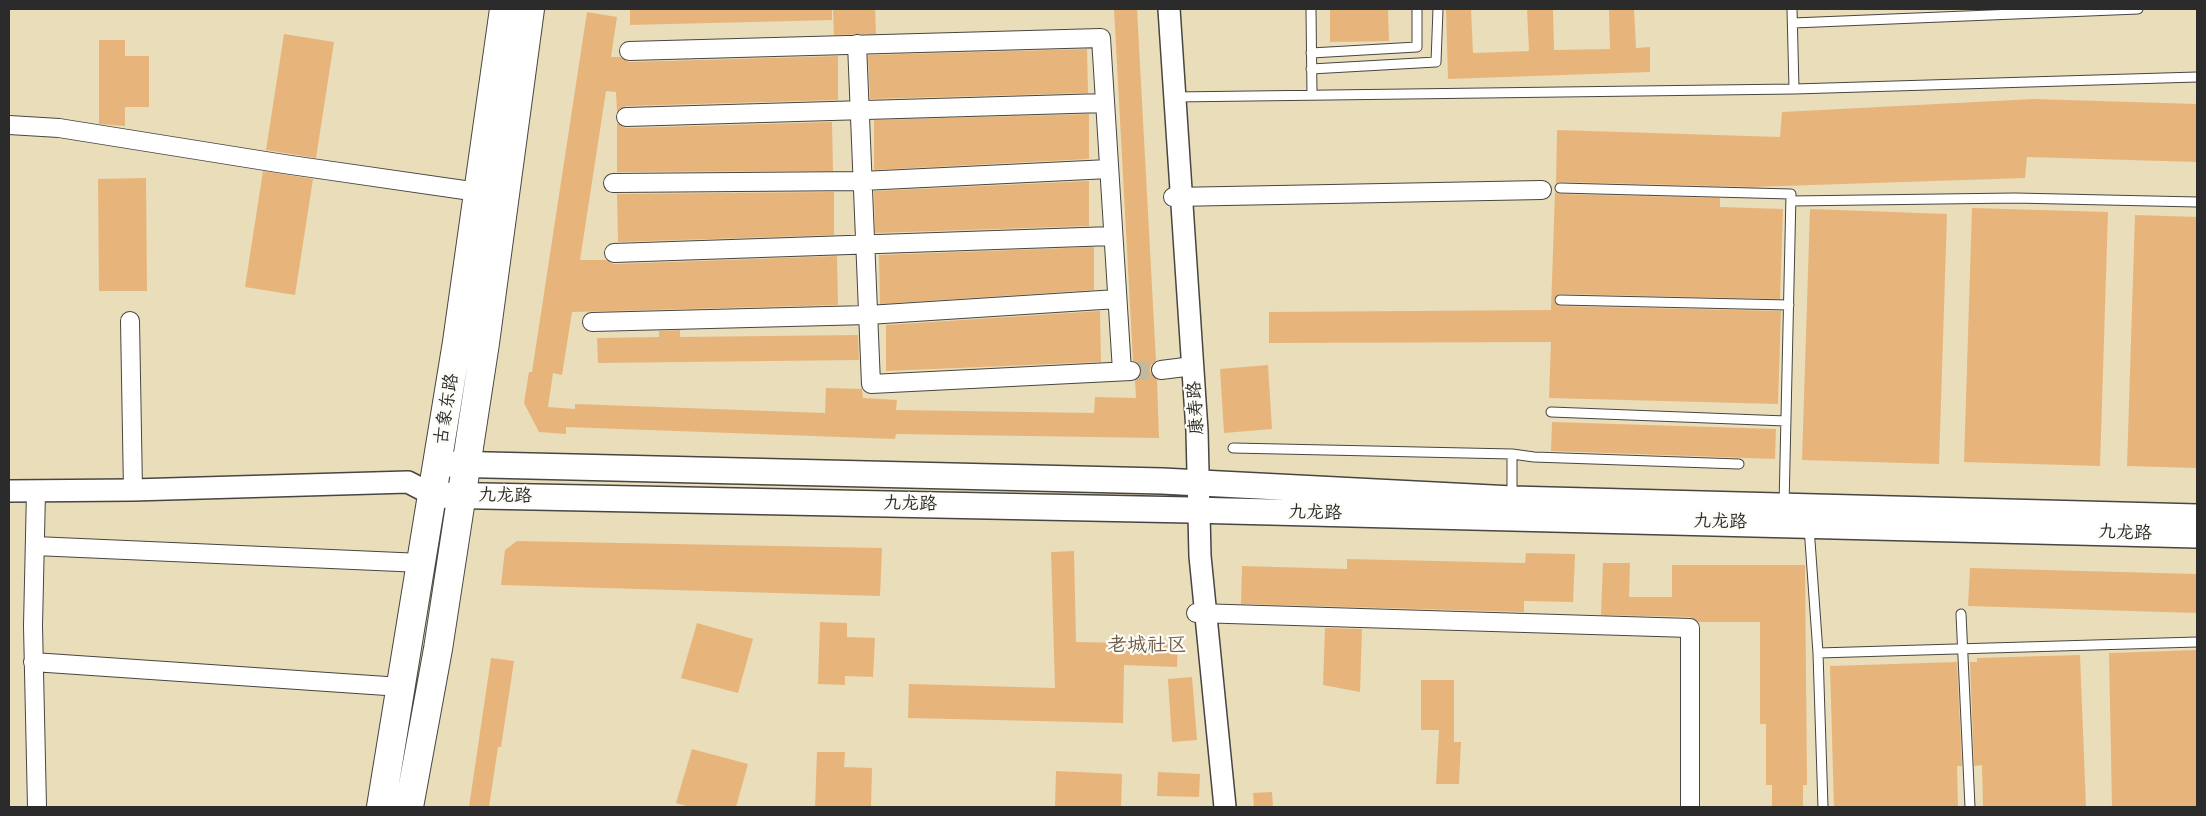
<!DOCTYPE html>
<html>
<head>
<meta charset="utf-8">
<style>
  body { margin:0 }
  #map { position:relative; width:2206px; height:816px; overflow:hidden; background:#eaddba; font-family:Caveat,sans-serif }
  canvas { display:block }
  .frame { position:absolute; inset:0; border:10px solid #2b2b2b; pointer-events:none }
</style>
</head>
<body>
<div id="map">
<canvas width="2206" height="816"></canvas>
<div class="frame"></div>
</div>
<script>
const ctx = document.querySelector('canvas').getContext('2d');
ctx.lineJoin = 'round';
function fill(path, color) {
  ctx.fillStyle = color;
  ctx.fill(path, 'evenodd');
}
function shape(rows) {
  const path = new Path2D();
  for (const r of rows) {
    path.moveTo(r[0], r[1]);
    for (let i = 2; i < r.length; i += 2) path.lineTo(r[i], r[i + 1]);
  }
  return path;
}
function stroke(path, color, width, dash) {
  ctx.strokeStyle = color;
  ctx.lineWidth = width;
  ctx.lineCap = dash ? 'butt' : 'round';
  ctx.setLineDash(dash || []);
  ctx.stroke(path);
}
function drawText(font, color, halo, rows, align = 'center') {
  ctx.font = font + ' Caveat,"LXGW WenKai TC",sans-serif';
  ctx.lineWidth = 4.5;
  ctx.setLineDash([]);
  ctx.textBaseline = 'middle';
  ctx.strokeStyle = halo;
  ctx.fillStyle = color;
  for (const [text, x, y, turn = 0] of rows) {
    ctx.save();
    ctx.translate(x, y);
    ctx.rotate((+turn || 0) * Math.PI / 180);
    ctx.textAlign = isNaN(turn) ? turn : align;
    if (halo) ctx.strokeText(text, 0, 0);
    ctx.fillText(text, 0, 0);
    ctx.restore();
  }
}
fill(shape([
  [630,9,832,9,832,20,630,25],
  [833,9,875,9,876,34,834,35],
  [1114,9,1137,9,1156,361,1151,365,1150,371,1157,380,1159,438,896,434,895,439,566,427,566,434,539,432,524,403,529,372,532,372,587,12,617,17,611,57,620,57,629,62,838,56,838,100,626,106,617,112,616,92,606,91,580,260,606,260,614,264,837,256,838,305,572,312,562,375,553,373,548,407,575,409,575,404,825,413,826,388,862,389,863,398,897,400,896,410,1094,413,1095,397,1136,398,1135,381,1140,376,1142,370,1140,365,1133,361],
  [1330,9,1388,9,1389,41,1330,42],
  [1446,9,1471,9,1473,53,1529,51,1527,9,1553,9,1554,50,1610,49,1609,9,1634,9,1636,48,1650,47,1650,72,1448,79],
  [284,34,334,42,316,158,266,150],
  [99,40,125,40,125,56,149,56,149,107,125,107,125,126,99,124],
  [1087,49,1088,93,870,99,868,55],
  [2034,99,2197,104,2197,162,2027,157,2025,178,1752,187,1560,182,1556,184,1557,130,1780,137,1782,112],
  [1089,114,1089,159,874,170,874,120],
  [617,122,626,128,832,122,833,171,617,172],
  [263,171,313,179,295,295,245,287],
  [146,178,147,291,99,291,98,179],
  [1089,181,1089,226,875,233,874,191],
  [834,192,834,235,618,242,617,194],
  [1555,192,1560,194,1720,198,1720,207,1783,209,1780,299,1560,294,1554,299,1555,303,1560,306,1781,311,1778,404,1549,398,1551,342,1269,343,1269,312,1551,310],
  [1972,208,2108,212,2100,466,1964,462],
  [1810,209,1947,214,1939,464,1802,460],
  [2135,215,2197,217,2197,468,2127,466],
  [1094,247,1094,290,880,304,879,255],
  [1100,311,1101,362,886,371,886,325],
  [680,330,680,337,858,335,859,360,598,363,597,338,659,337,659,331],
  [1268,365,1272,429,1224,433,1220,369],
  [1552,422,1776,429,1775,459,1551,451],
  [517,541,882,548,880,596,501,585,505,550],
  [1074,551,1076,642,1178,644,1177,667,1124,665,1123,723,908,718,909,684,1055,688,1051,552],
  [1526,553,1575,554,1573,602,1524,601,1524,612,1241,604,1242,566,1347,569,1347,559,1525,563],
  [1603,563,1630,563,1629,597,1672,597,1672,565,1805,565,1807,785,1803,785,1803,807,1772,807,1772,785,1766,785,1766,724,1760,724,1760,622,1699,622,1690,617,1601,615],
  [1970,568,2197,574,2197,613,1968,606],
  [820,622,847,623,847,637,875,638,873,677,845,676,845,685,818,684],
  [697,623,753,639,738,693,681,678],
  [1325,628,1362,629,1360,692,1323,685],
  [2197,650,2197,807,2112,807,2109,653],
  [2080,655,2086,807,1983,807,1982,765,1974,766,1970,662,1977,662,1977,658],
  [491,658,514,661,501,747,498,747,489,807,469,807],
  [1957,662,1962,766,1957,766,1958,807,1834,807,1830,666],
  [1192,677,1197,740,1172,742,1168,679],
  [1421,680,1454,680,1454,742,1461,742,1459,784,1436,784,1439,730,1421,730],
  [692,749,748,764,736,807,690,807,676,803],
  [817,752,845,752,844,767,872,768,871,806,815,807],
  [1056,771,1122,774,1121,807,1055,807],
  [1158,772,1200,774,1199,797,1157,796],
  [1272,792,1273,807,1254,807,1253,793]
]), '#e7b57b');
stroke(shape([
  [1131,371,1161,370]
]), '#c4b99d', 18, [18, 9]);
const service = shape([
  [1311,9,1312,95],
  [1792,9,1794,89,2197,77],
  [1793,23,2138,9],
  [1311,53,1417,47,1417,9],
  [1311,69,1436,62,1438,9],
  [1174,97,1794,89],
  [1560,188,1791,194,1784,506],
  [1791,201,2015,198,2197,202],
  [1560,300,1789,305],
  [1551,412,1786,421],
  [1233,448,1512,454,1512,497],
  [1512,454,1534,457,1739,464],
  [1809,527,1818,653],
  [1961,614,1970,807],
  [1823,807,1818,653,2197,642]
]);
const minor = shape([
  [857,44,871,384,1131,371],
  [629,51,1101,38,1122,371],
  [626,117,1105,103],
  [9,125,59,128,284,164,478,192],
  [613,183,862,181,1109,169],
  [1173,197,1542,190],
  [614,253,1113,236],
  [130,321,133,490],
  [592,322,868,315,1117,299],
  [1161,370,1193,366],
  [36,491,33,626,37,807],
  [35,546,422,563],
  [1196,613,1690,628,1690,807],
  [33,662,401,687]
]);
const tertiary = shape([
  [1169,9,1197,431,1200,556,1225,807],
  [9,491,133,490,408,482,433,495]
]);
const secondary = shape([
  [446,464,1162,481,1512,499,2197,517],
  [433,495,1190,510,2197,535]
]);
const primary = shape([
  [381,807,457,342,504,9],
  [409,807,438,649,485,343,530,9]
]);
stroke(service, '#484640', 11);
stroke(minor, '#484640', 20);
stroke(tertiary, '#484640', 24);
stroke(secondary, '#484640', 28);
stroke(primary, '#484640', 30);
stroke(service, '#fff', 9);
stroke(minor, '#fff', 18);
stroke(tertiary, '#fff', 21);
stroke(secondary, '#fff', 25);
stroke(primary, '#fff', 28);
drawText('18px', '#2b2b2b', '#fdfcf7', [
  ["康寿路",1196,408,-93],
  ["古象东路",447,409,-81],
  ["九龙路",505,496,1],
  ["九龙路",910,504,1],
  ["九龙路",1315,513,1],
  ["九龙路",1720,522,1],
  ["九龙路",2125,533,2]
]);
drawText('20px', '#6d5b47', '#fdfcf7', [
  ["老城社区",1147,646]
]);
</script>
</body>
</html>
